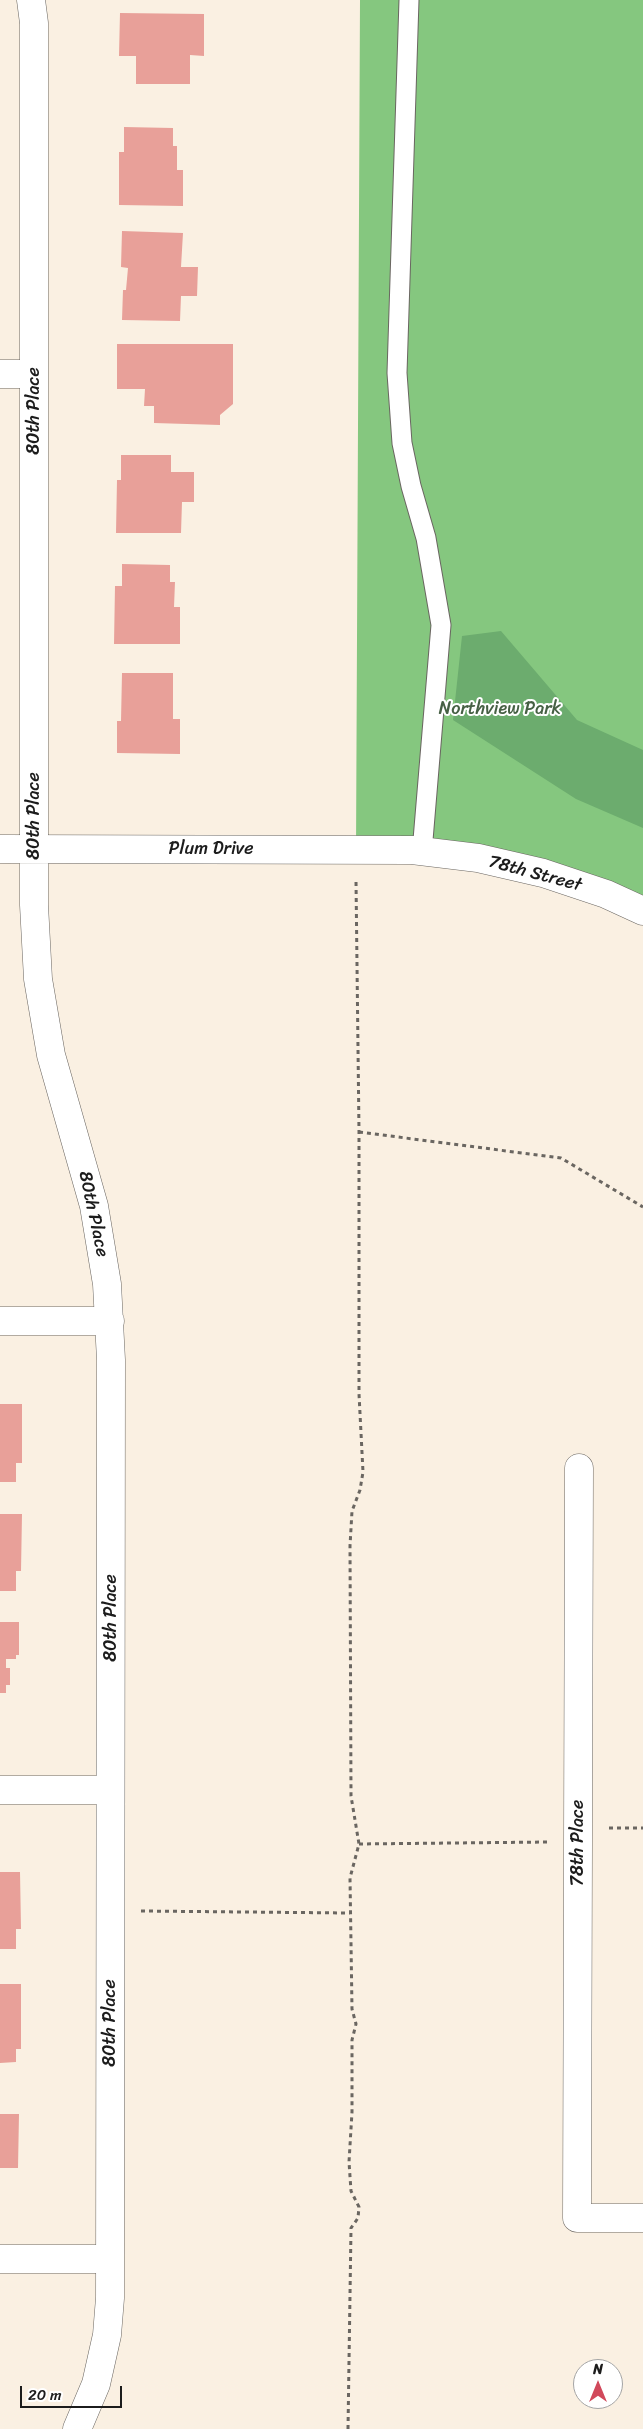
<!DOCTYPE html>
<html>
<head>
<meta charset="utf-8">
<style>
  body { margin:0 }
  #map { position:relative; width:643px; height:2429px; overflow:hidden; background:#faf0e2; font-family:Sriracha,sans-serif }
  canvas { display:block }
  .north { position:absolute; left:573px; top:2359px; width:50px; height:50px; box-sizing:border-box; background:#fff; border:1px solid #a4a4a4; border-radius:50%; rotate:0deg; font-size:14px; font-weight:700; line-height:20px; text-align:center; color:#1c1c1c }
  .north::after { content:''; display:block; margin:auto; width:18px; height:22px; background:#d1495b; clip-path:polygon(50% 0,100% 100%,50% 72%,0 100%) }
  .scale { position:absolute; left:20px; top:2386px; width:102px; height:22px; box-sizing:border-box; border:2px solid #1c1c1c; border-top:0; padding-left:6px; font-size:15px; line-height:18px; white-space:nowrap; color:#1c1c1c; -webkit-text-stroke:4px #fff; paint-order:stroke }
</style>
</head>
<body>
<div id="map">
<canvas width="643" height="2429"></canvas>
<div class="north">N</div>
<div class="scale">20 m</div>
</div>
<script>
const ctx = document.querySelector('canvas').getContext('2d');
ctx.lineJoin = 'round';
function fill(path, color) {
  ctx.fillStyle = color;
  ctx.fill(path, 'evenodd');
}
function shape(rows) {
  const path = new Path2D();
  for (const r of rows) {
    path.moveTo(r[0], r[1]);
    for (let i = 2; i < r.length; i += 2) path.lineTo(r[i], r[i + 1]);
  }
  return path;
}
function stroke(path, color, width, dash) {
  ctx.strokeStyle = color;
  ctx.lineWidth = width;
  ctx.lineCap = dash ? 'butt' : 'round';
  ctx.setLineDash(dash || []);
  ctx.stroke(path);
}
function drawText(font, color, halo, rows, align = 'center') {
  ctx.font = font + ' Sriracha,sans-serif';
  ctx.lineWidth = 4;
  ctx.setLineDash([]);
  ctx.textBaseline = 'middle';
  ctx.strokeStyle = halo;
  ctx.fillStyle = color;
  for (const [text, x, y, turn = 0] of rows) {
    ctx.save();
    ctx.translate(x, y);
    ctx.rotate((+turn || 0) * Math.PI / 180);
    ctx.textAlign = isNaN(turn) ? turn : align;
    if (halo) ctx.strokeText(text, 0, 0);
    ctx.fillText(text, 0, 0);
    ctx.restore();
  }
}
fill(shape([
  [360,0,643,0,643,911,606,894,356,850]
]), '#85c77f');
fill(shape([
  [501,631,577,720,643,750,643,828,576,799,453,720,462,636]
]), '#6cac6e');
fill(shape([
  [120,13,204,14,204,56,190,55,190,84,136,84,136,56,119,56],
  [124,127,173,128,173,146,177,146,177,170,183,170,183,206,119,205,119,152,124,152],
  [122,231,183,233,181,267,198,267,197,296,181,296,180,321,122,320,123,290,126,290,128,268,121,267],
  [117,344,233,344,233,404,220,415,220,425,154,423,154,406,144,406,145,389,117,389],
  [121,455,171,455,171,472,194,472,194,502,182,502,181,533,116,533,117,480,121,480],
  [122,564,170,565,170,582,175,582,174,607,180,607,180,644,114,644,115,586,122,586],
  [122,673,173,673,173,719,180,719,180,754,117,753,117,721,121,721],
  [0,1404,22,1404,22,1463,16,1463,16,1482,0,1482],
  [0,1514,22,1514,21,1571,16,1571,16,1591,0,1591],
  [0,1622,19,1622,19,1655,16,1655,16,1659,6,1659,6,1668,10,1668,10,1685,6,1685,6,1693,0,1693],
  [0,1872,20,1872,21,1929,16,1929,16,1949,0,1949],
  [0,1984,21,1984,21,2049,16,2049,16,2062,0,2063],
  [0,2114,19,2114,18,2168,0,2168]
]), '#e8a099');
const service = shape([
  [409,0,397,373,402,443,411,486,426,538,441,625,422,852]
]);
const minor = shape([
  [31,0,34,23,34,905,38,979,51,1055,94,1206,107,1284,111,1360,110,2298,107,2335,96,2384,77,2429],
  [0,374,34,374],
  [0,849,412,850,478,858,543,873,606,894,643,911],
  [0,1321,110,1321],
  [579,1468,577,2218,643,2218],
  [0,1790,110,1790],
  [0,2259,110,2259]
]);
stroke(service, '#6a6661', 21);
stroke(minor, '#6a6661', 29);
stroke(shape([
  [359,1132,561,1158,643,1207],
  [609,1828,643,1828],
  [359,1844,547,1842],
  [141,1911,350,1913],
  [348,2429,351,2228,358,2218,359,2207,351,2191,349,2162,352,2112,352,2040,356,2024,352,2009,350,1878,359,1844,351,1796,350,1546,352,1511,360,1490,363,1472,359,1394,359,1132,356,881]
]), '#6a6661', 3, [4, 4]);
stroke(service, '#fff', 19);
stroke(minor, '#fff', 28);
drawText('18px', '#1c1c1c', '#fff', [
  ["80th Place",34,411,-90],
  ["80th Place",34,816,-90],
  ["Plum Drive",211,849],
  ["78th Street",535,874,15],
  ["80th Place",93,1214,78],
  ["80th Place",111,1618,-90],
  ["78th Place",578,1843,-90],
  ["80th Place",110,2023,-90]
]);
drawText('18px', '#466044', '#fff', [
  ["Northview Park",500,709]
]);
</script>
</body>
</html>
